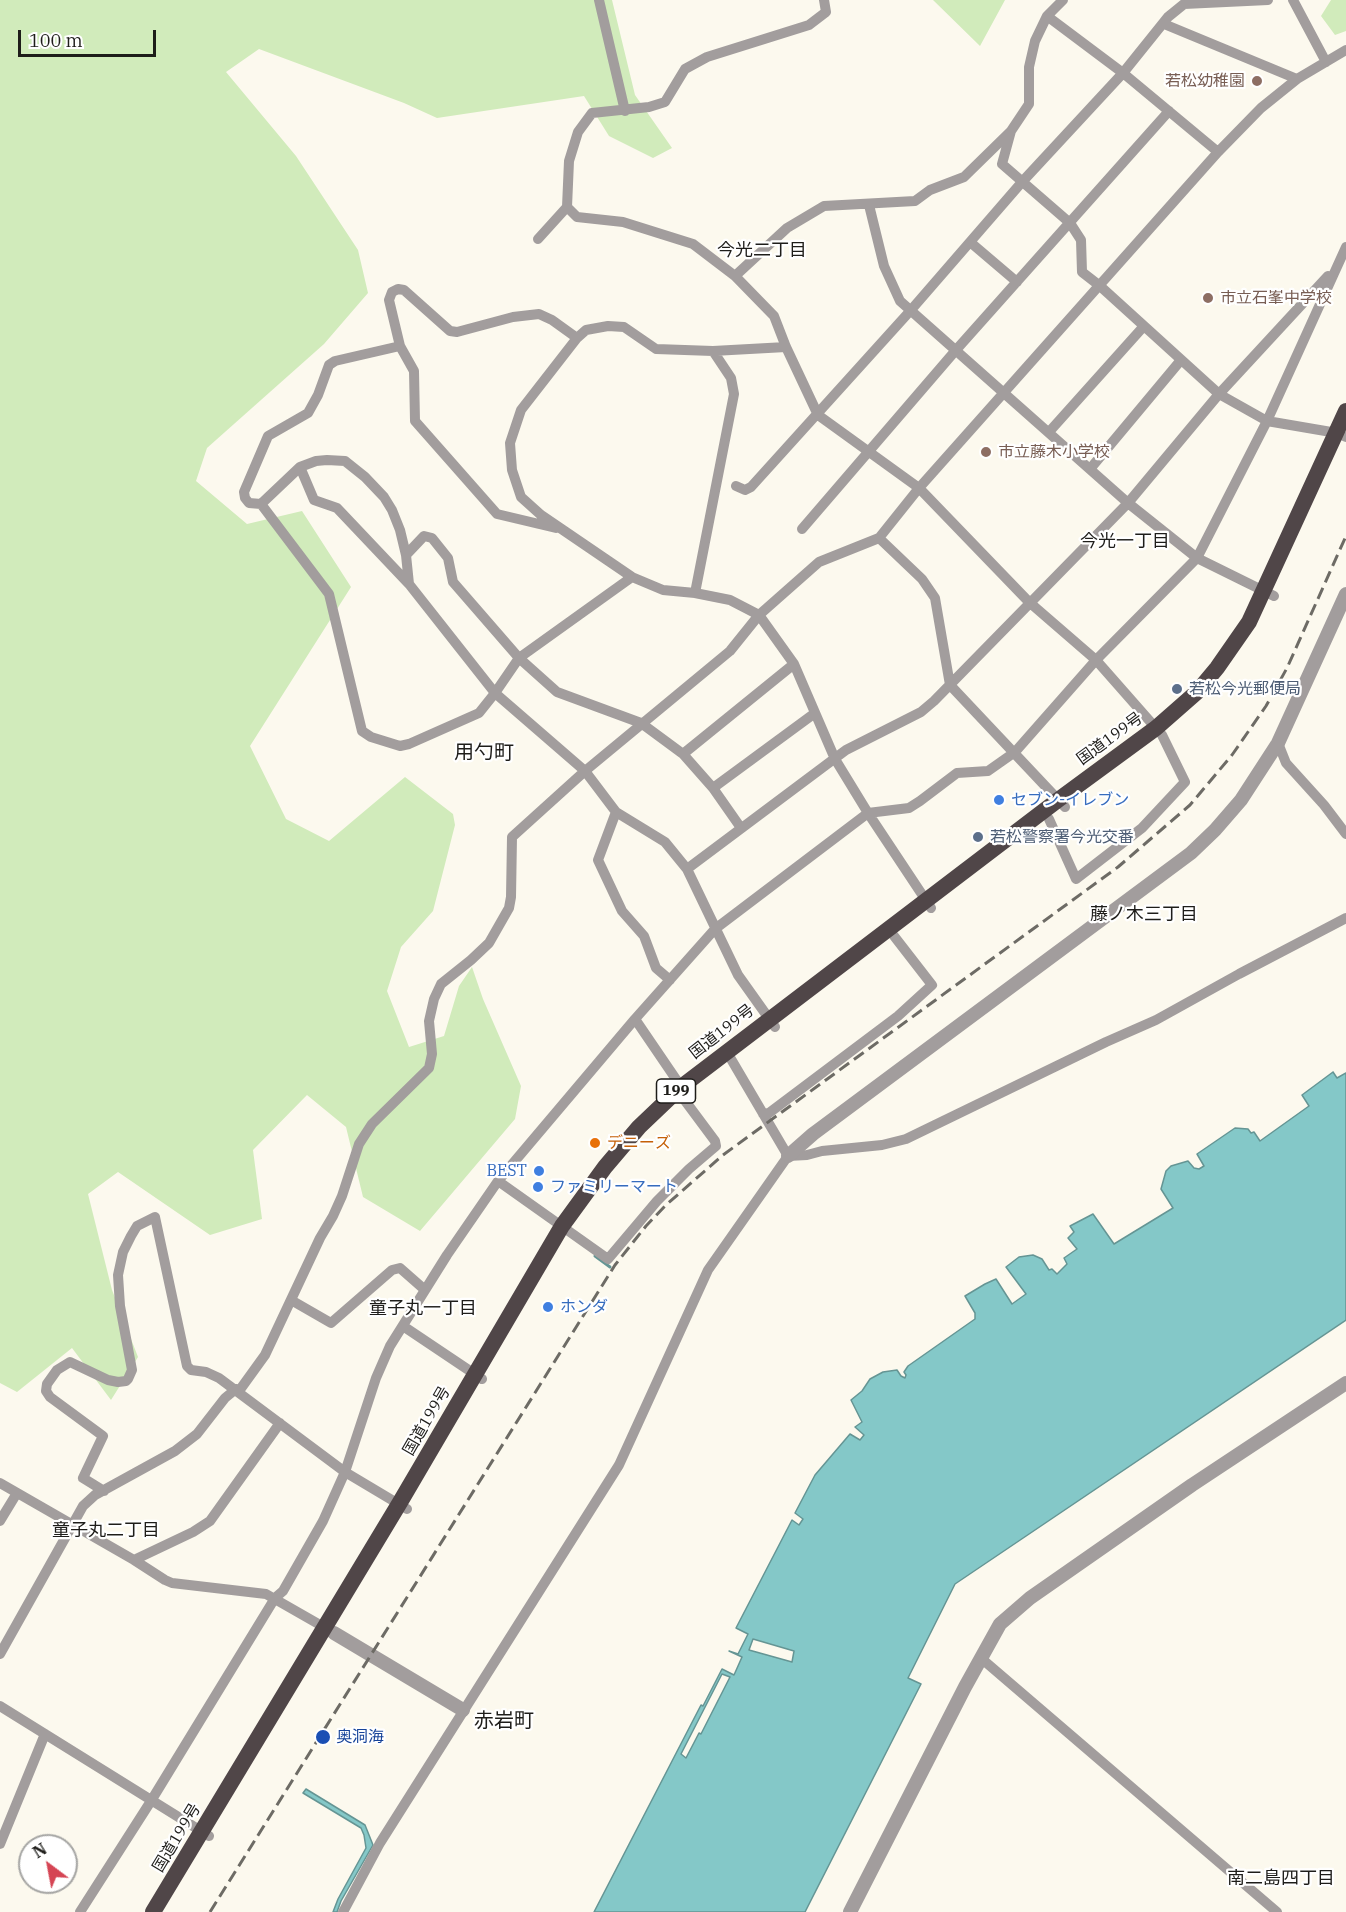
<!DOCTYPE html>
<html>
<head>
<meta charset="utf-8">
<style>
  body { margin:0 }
  #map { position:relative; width:1346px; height:1912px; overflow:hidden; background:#fcf9ee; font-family:"IBM Plex Serif",serif }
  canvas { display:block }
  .north { position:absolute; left:18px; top:1834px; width:60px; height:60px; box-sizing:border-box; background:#fff; border:2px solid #a5a5a3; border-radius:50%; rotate:328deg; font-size:16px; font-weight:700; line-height:24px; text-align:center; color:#1e1d1a }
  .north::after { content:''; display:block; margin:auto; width:21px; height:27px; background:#d54554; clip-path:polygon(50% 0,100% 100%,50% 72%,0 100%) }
  .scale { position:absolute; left:18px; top:30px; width:138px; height:27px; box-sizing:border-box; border:3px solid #1e1d1a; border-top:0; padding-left:8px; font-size:18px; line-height:21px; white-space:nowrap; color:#1e1d1a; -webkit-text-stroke:4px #fff; paint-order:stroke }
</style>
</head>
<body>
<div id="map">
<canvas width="1346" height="1912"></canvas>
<div class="north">N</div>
<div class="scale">100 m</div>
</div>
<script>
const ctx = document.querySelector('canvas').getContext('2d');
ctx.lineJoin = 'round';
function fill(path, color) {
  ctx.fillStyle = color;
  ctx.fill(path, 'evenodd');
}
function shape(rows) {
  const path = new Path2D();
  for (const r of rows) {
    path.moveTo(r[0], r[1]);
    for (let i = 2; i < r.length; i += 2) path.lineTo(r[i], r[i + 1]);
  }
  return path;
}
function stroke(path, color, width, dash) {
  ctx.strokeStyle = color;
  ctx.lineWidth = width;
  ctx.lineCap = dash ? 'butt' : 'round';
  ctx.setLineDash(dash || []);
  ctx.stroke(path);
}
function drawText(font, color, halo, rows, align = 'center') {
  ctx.font = font + ' "IBM Plex Serif","Noto Sans JP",serif';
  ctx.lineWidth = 4.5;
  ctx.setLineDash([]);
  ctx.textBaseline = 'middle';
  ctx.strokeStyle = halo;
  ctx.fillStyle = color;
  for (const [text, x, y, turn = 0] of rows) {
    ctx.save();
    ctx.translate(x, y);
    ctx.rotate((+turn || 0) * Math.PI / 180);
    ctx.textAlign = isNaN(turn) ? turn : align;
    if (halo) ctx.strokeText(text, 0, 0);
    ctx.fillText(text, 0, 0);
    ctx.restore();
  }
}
fill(shape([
  [0,0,612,0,635,95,672,148,653,158,609,136,584,96,437,118,404,103,259,49,226,72,296,156,358,250,368,293,324,344,207,448,196,481,247,524,302,511,351,587,250,746,286,819,329,841,405,777,453,814,455,825,433,911,401,947,387,991,409,1047,444,1036,459,986,472,967,483,999,521,1086,515,1119,420,1231,363,1197,346,1127,307,1095,253,1150,262,1219,210,1235,118,1172,88,1194,112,1290,138,1357,111,1400,72,1348,17,1392,0,1383],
  [933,0,1005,0,980,46],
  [1331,0,1346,0,1346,31,1335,35,1321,16]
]), '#d1ebbb');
const water = shape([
  [1333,1072,1337,1078,1346,1073,1346,1320,955,1584,908,1678,921,1684,805,1912,594,1912,701,1705,703,1706,722,1669,734,1675,742,1657,729,1651,738,1654,748,1634,736,1628,792,1520,799,1525,803,1519,795,1513,815,1475,850,1434,860,1440,864,1435,855,1427,862,1422,851,1400,862,1391,870,1379,883,1372,897,1370,901,1376,905,1378,906,1375,904,1372,908,1366,975,1319,975,1313,965,1296,985,1284,996,1279,1012,1304,1026,1294,1006,1267,1019,1257,1033,1255,1042,1259,1049,1270,1052,1269,1057,1274,1067,1264,1064,1258,1077,1249,1068,1238,1074,1232,1070,1226,1093,1214,1114,1244,1173,1208,1161,1189,1166,1171,1171,1166,1188,1161,1194,1168,1199,1169,1204,1166,1197,1154,1235,1128,1248,1129,1251,1133,1254,1132,1260,1141,1309,1106,1302,1095,1333,1072],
  [753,1639,794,1651,792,1662,749,1650,753,1639],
  [722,1674,730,1677,701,1734,699,1733,686,1758,681,1754,722,1674],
  [306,1789,365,1825,373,1845,341,1901,337,1912,333,1912,338,1899,366,1848,364,1835,361,1828,303,1793,306,1789]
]);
fill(water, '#84c8c8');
stroke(water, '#659594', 1.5);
stroke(shape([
  [595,1256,610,1267]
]), '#659594', 3);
stroke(shape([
  [599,0,625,111],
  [1293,0,1326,62],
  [1047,16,1123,73,1218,152],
  [1164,24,1297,79],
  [1011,131,1002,164,1070,223,1081,240,1082,272,1100,286,1219,394,1267,421,1337,433,1346,437],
  [869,205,884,266,900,301,1128,503,1197,558,1274,596],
  [567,207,577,217,623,222,693,244,735,276,774,316,786,347,818,415,919,488,1029,602,1096,660,1162,735,1185,782,1142,828,1076,879,1049,819],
  [538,239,567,207,569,161,578,132,592,113,649,107,665,102,685,69,707,57,809,25,826,12,824,0],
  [970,242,1017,282],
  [735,276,787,228,824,206,915,201,930,190,964,177,1011,131,1029,104,1029,67,1035,41,1047,16,1063,0],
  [400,346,335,361,329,365,318,395,308,413,268,436,244,492,245,498,249,503,261,504,329,594,362,731,371,737,400,746,409,744,479,713,495,693,519,658,632,577],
  [786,347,713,351,656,349,624,327,608,326,586,330,577,338,521,410,510,443,512,470,521,497,541,515,632,577,663,590,695,593,730,600,759,615,794,664,835,759,868,813,931,908],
  [1049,432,1144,326],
  [300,467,314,500,337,508,409,584,495,693,585,771,616,812,665,842,687,869,738,975,775,1027],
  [1090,469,1181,360],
  [736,486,745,490,751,487,911,310,1022,182,1123,73,1168,17,1184,4,1268,0],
  [261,504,300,467,316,461,327,460,345,461,365,477,384,497,392,510,400,530,406,555,409,584],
  [556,528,497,514,415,421,414,371,400,346,389,300,392,292,398,289,404,290,450,331,457,332,513,317,539,314,552,320,577,338],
  [802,529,956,350,1169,111],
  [879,538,922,579,935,598,950,685,1065,807],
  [406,555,424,536,432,538,448,558,453,582,519,658,557,692,641,723,683,754,713,788,741,828],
  [695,593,734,394,731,378,713,351],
  [1278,743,1286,763,1324,805,1346,834],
  [683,754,794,664],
  [713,788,815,713],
  [616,812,598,860,622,911,644,936,656,968,670,980],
  [687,869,846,750,921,712,934,701,1128,503,1219,394,1328,276],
  [635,1019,684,1091],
  [731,1059,788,1156],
  [763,1114,769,1113,898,1016,932,985,894,936],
  [788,1156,807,1155,822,1151,882,1145,906,1139,1106,1042,1156,1020,1239,974,1346,918],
  [498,1181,608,1259,657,1201,689,1169,716,1146,715,1141,683,1098],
  [291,1300,331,1323,392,1270,400,1268,425,1290],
  [403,1326,482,1379],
  [239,1391,265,1355,320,1238,333,1216,342,1196,359,1144,372,1124,429,1068,432,1054,429,1021,434,999,441,984,471,960,489,943,509,908,511,897,512,837,585,771,730,651,759,615,819,562,879,538,919,488,1218,152,1261,108,1297,79,1346,50],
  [0,1483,134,1560,165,1580,172,1583,266,1594,329,1630],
  [104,1491,83,1478,103,1436,50,1397,46,1391,47,1384,57,1370,70,1362,108,1380,118,1382,126,1381,128,1379,132,1370,120,1306,118,1275,123,1252,131,1236,137,1226,155,1217,187,1366,191,1370,206,1372,219,1378,345,1472,407,1509],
  [0,1521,17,1493],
  [134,1560,193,1532,210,1521,280,1423],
  [0,1654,83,1506,95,1495,175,1451,197,1434,225,1398,236,1389],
  [982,1659,1277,1912],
  [0,1706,209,1836],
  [0,1844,45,1734],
  [80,1912,151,1801,275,1598,283,1591,323,1521,345,1472,376,1378,390,1346,447,1255,498,1181,635,1019,715,929,868,813,909,808,920,801,957,773,988,771,1015,752,1096,660,1197,558,1267,421,1346,247],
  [343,1912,380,1843,619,1465,708,1270,788,1156]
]), '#a29d9d', 10);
stroke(shape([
  [788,1156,813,1134,1191,853,1215,830,1241,800,1278,743,1346,594],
  [334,1633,463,1710],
  [850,1912,965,1687,1000,1624,1030,1598,1192,1485,1346,1383]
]), '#a29d9d', 14);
stroke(shape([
  [153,1912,399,1504,562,1226,605,1167,639,1127,681,1087,1058,800,1156,728,1197,692,1217,668,1249,622,1346,411]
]), '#504648', 16);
stroke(shape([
  [210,1912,615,1265,646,1226,666,1205,723,1155,1118,867,1190,805,1232,755,1266,706,1287,668,1346,536]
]), '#6d6b65', 3, [12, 6]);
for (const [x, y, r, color] of [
  [1257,81,6,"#8d6e63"],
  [1208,298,6,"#8d6e63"],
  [986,452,6,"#8d6e63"],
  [1177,689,6,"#5c6f8a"],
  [999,800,6,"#3f7fe0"],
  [978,837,6,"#5c6f8a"],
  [595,1143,6,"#e8710a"],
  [539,1171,6,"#3f7fe0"],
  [538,1187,6,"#3f7fe0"],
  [548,1307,6,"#3f7fe0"],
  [323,1737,8,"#1a4fb4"]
]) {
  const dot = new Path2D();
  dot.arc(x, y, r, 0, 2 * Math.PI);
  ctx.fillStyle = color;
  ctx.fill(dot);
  stroke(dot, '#fff', 2);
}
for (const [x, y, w] of [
  [676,1091,39]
]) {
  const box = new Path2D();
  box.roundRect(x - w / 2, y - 12, w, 24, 4.5);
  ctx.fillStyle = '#fff';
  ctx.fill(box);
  stroke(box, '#1e1d1a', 1.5);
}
drawText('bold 15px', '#1e1d1a', null, [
  ["199",676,1091]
]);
drawText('16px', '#785e54', '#fff', [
  ["若松幼稚園",1245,81,"right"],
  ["市立石峯中学校",1220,298],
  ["市立藤木小学校",998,452]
], 'left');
drawText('16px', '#4e5e75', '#fff', [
  ["若松今光郵便局",1189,689],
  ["若松警察署今光交番",990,837]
], 'left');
drawText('16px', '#1e1d1a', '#fff', [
  ["国道199号",1110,739,-36],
  ["国道199号",722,1032,-38],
  ["国道199号",427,1421,-60],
  ["国道199号",177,1838,-59]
]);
drawText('16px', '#366cbe', '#fff', [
  ["セブン-イレブン",1011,800],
  ["BEST",527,1171,"right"],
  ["ファミリーマート",550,1187],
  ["ホンダ",560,1307]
], 'left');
drawText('16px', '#c56008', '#fff', [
  ["デニーズ",607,1143]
], 'left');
drawText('16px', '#164399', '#fff', [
  ["奥洞海",336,1737]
], 'left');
drawText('18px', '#1e1d1a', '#fff', [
  ["今光二丁目",762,251],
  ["今光一丁目",1125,542],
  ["藤ノ木三丁目",1144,915],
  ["童子丸一丁目",423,1309],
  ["童子丸二丁目",106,1531],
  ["南二島四丁目",1281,1879]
]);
drawText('20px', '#1e1d1a', '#fff', [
  ["用勺町",484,753],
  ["赤岩町",504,1721]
]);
</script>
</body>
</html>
